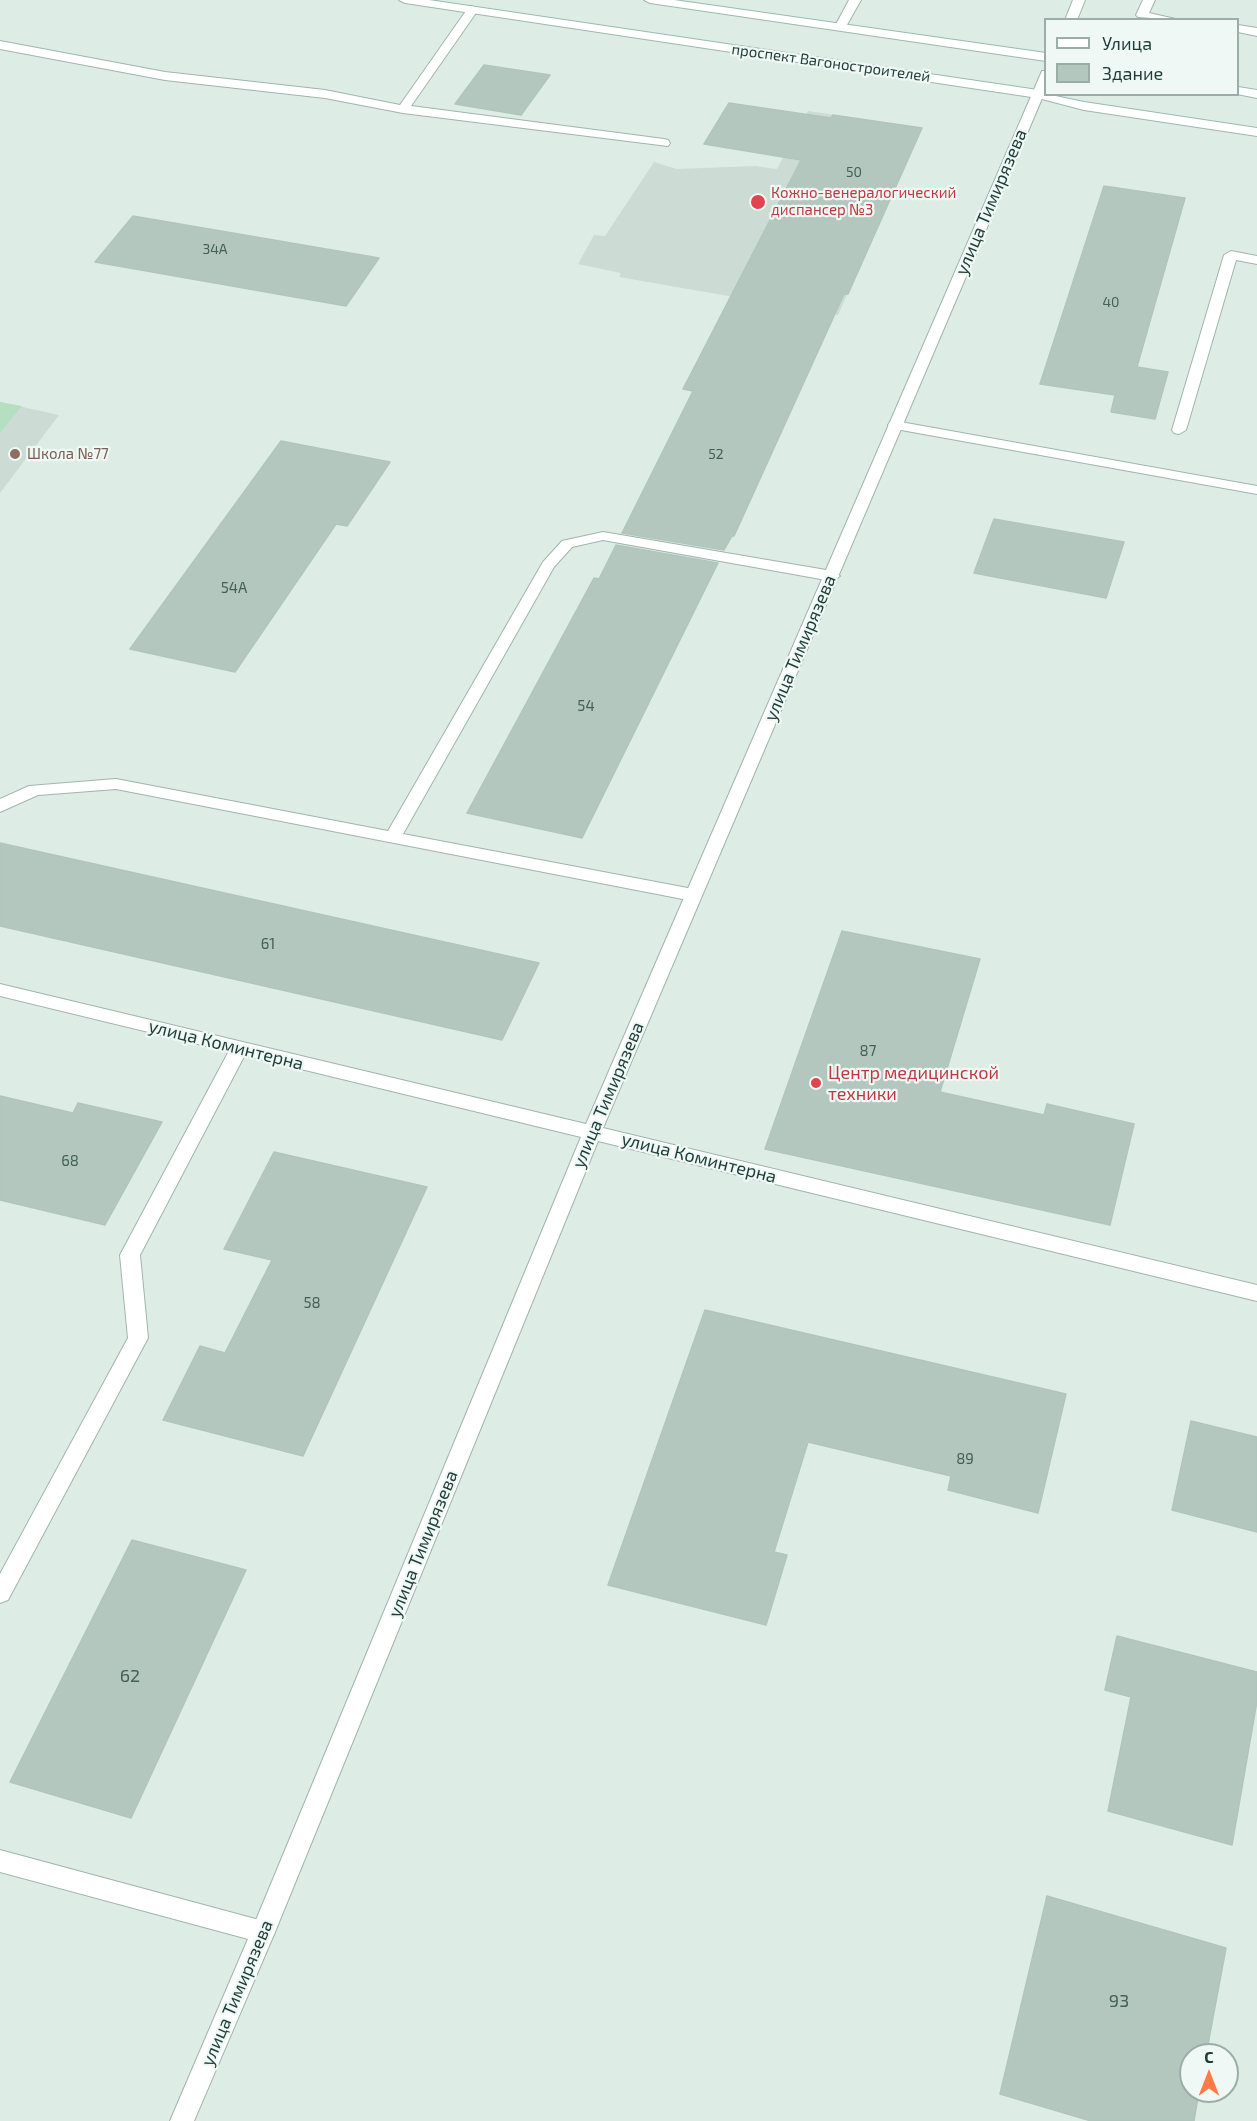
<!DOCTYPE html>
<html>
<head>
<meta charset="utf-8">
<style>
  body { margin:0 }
  #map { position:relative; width:1257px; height:2121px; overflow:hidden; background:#deece6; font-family:"Exo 2",sans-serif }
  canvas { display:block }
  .legend { position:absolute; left:1044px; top:18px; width:195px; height:78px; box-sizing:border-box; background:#eff8f4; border:2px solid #9bada8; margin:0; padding:8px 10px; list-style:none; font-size:18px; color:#1e3d36 }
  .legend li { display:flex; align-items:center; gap:12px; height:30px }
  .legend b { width:30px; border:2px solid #9bada8 }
  .north { position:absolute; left:1179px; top:2043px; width:60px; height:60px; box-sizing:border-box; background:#eff8f4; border:2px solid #9bada8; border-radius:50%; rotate:0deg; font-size:16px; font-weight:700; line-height:24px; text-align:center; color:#1e3d36 }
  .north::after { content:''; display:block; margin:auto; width:21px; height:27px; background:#ff7a49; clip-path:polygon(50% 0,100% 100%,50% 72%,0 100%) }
</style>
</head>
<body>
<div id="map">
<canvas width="1257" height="2121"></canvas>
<ul class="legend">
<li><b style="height:8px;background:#fff"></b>Улица</li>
<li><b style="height:16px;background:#b3c7bf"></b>Здание</li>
</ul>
<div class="north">С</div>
</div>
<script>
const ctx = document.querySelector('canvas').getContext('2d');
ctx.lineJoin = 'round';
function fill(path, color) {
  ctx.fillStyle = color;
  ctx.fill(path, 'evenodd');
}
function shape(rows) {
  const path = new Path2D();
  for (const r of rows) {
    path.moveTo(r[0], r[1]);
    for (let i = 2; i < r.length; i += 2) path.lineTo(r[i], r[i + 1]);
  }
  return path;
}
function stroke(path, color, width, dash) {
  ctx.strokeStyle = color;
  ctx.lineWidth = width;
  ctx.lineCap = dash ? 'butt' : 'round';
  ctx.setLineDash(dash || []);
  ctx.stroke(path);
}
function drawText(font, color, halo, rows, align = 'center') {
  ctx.font = font + ' "Exo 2",sans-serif';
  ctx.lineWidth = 4.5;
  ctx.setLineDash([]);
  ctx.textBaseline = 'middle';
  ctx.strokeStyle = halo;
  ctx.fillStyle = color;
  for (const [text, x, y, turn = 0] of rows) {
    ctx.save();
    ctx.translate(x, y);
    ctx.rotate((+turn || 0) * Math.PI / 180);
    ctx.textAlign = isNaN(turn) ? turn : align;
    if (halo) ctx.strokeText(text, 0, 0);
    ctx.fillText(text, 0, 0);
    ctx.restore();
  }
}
fill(shape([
  [808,111,922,128,838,315,619,277,621,273,578,264,594,235,605,236,654,162,677,169,755,166,777,169],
  [0,402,59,415,0,493]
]), '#ccdcd5');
fill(shape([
  [0,402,22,406,0,433]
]), '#b4e0c1');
const building = shape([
  [484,65,550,75,521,115,455,104,484,65],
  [729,103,831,118,833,115,922,128,848,294,844,294,734,536,732,536,724,550,622,533,693,391,683,389,801,160,704,144,729,103],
  [1104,186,1185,198,1137,367,1168,372,1155,419,1111,412,1115,395,1040,384,1104,186],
  [133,216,379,258,346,306,95,262,133,216],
  [281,441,390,462,347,526,336,524,235,672,130,649,281,441],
  [994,519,1124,542,1106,598,974,573,994,519],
  [616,545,718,563,582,838,467,813,594,578,599,579,616,545],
  [0,843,539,963,502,1040,0,926,0,843],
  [842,931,980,959,940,1092,1044,1115,1047,1104,1134,1124,1110,1225,765,1149,842,931],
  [0,1096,73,1113,78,1103,162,1122,105,1225,0,1200,0,1096],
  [274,1152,427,1187,303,1456,163,1420,200,1346,225,1353,272,1260,224,1249,274,1152],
  [705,1310,1066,1394,1038,1513,948,1490,951,1476,808,1442,774,1552,787,1555,766,1625,608,1585,705,1310],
  [1191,1421,1257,1437,1257,1532,1172,1510,1191,1421],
  [132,1540,246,1570,131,1818,10,1782,132,1540],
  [1117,1636,1257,1672,1257,1701,1232,1845,1108,1811,1131,1697,1105,1690,1117,1636],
  [1047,1896,1226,1948,1206,2055,1191,2055,1191,2091,1199,2091,1194,2121,1091,2121,1000,2094,1047,1896]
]);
fill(building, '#b3c7bf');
stroke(building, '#b0c6bd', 1.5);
const lane = shape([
  [849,0,861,0,844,30,836,30,834,28,849,0],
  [1143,0,1155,0,1149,13,1180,20,1138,17,1136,15,1143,0],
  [472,6,478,10,411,106,664,139,668,140,670,143,668,146,403,113,325,98,165,80,0,49,0,41,165,72,325,90,400,105,468,8,472,6],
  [1238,25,1257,28,1257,36,1238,32,1238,25],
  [1231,251,1257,256,1257,264,1236,260,1186,430,1179,434,1174,433,1172,430,1224,255,1231,251],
  [895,421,1257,486,1257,494,890,428,888,425,890,422,895,421],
  [603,532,832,571,840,576,832,581,603,540,572,547,554,567,403,834,693,889,699,891,702,895,699,899,693,901,116,789,38,795,0,812,0,799,29,786,116,779,388,831,543,562,562,541,603,532],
  [239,1042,245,1044,248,1049,140,1255,148,1338,8,1600,0,1603,0,1574,128,1338,120,1255,230,1049,233,1044,239,1042],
  [0,1850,263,1921,271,1924,275,1932,271,1940,263,1943,0,1872,0,1850]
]);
const street = shape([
  [1073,0,1085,0,1077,20,1065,20,1073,0],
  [1042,71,1046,71,1046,89,603,1128,1257,1285,1257,1301,598,1141,275,1932,194,2121,170,2121,251,1932,581,1137,0,996,0,984,586,1124,1042,71]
]);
const secondary = shape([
  [399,0,429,0,1038,90,1046,92,1046,94,1084,102,1257,128,1257,136,1084,110,1038,98,405,3,399,0],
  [644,0,674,0,1046,53,1046,61,650,3,644,0],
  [1238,87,1257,90,1257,98,1237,94,1238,87]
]);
stroke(lane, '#a1b4ae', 2);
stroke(street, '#a1b4ae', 2);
stroke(secondary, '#9cb9af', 2);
fill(lane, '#fff');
fill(street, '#fff');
fill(secondary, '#fff');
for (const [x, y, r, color] of [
  [758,202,8,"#e0444e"],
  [15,454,6,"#8d6e63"],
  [816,1083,6,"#e0444e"]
]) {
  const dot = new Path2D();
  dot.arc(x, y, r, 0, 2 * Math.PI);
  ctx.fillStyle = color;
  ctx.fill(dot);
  stroke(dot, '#eff8f4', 2);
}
drawText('14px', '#436058', null, [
  ["50",854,172],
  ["34А",215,249],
  ["40",1111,302],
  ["52",716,454]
]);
drawText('15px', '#1e3d36', '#eff8f4', [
  ["проспект Вагоностроителей",831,63,8]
]);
drawText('15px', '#be3a42', '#eff8f4', [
  ["Кожно-венералогический",771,193],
  ["диспансер №3",771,210]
], 'left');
drawText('15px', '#785e54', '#eff8f4', [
  ["Школа №77",27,454]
], 'left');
drawText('15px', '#436058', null, [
  ["54А",234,588],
  ["54",586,706],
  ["61",268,944],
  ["87",868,1051],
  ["68",70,1161],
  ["58",312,1303],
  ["89",965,1459]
]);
drawText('18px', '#1e3d36', '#eff8f4', [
  ["улица Тимирязева",991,202,-67],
  ["улица Тимирязева",800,648,-67],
  ["улица Коминтерна",226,1045,14],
  ["улица Тимирязева",608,1095,-67],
  ["улица Коминтерна",699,1158,14],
  ["улица Тимирязева",423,1544,-68],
  ["улица Тимирязева",237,1993,-67]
]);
drawText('18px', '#be3a42', '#eff8f4', [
  ["Центр медицинской",828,1073],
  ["техники",828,1094]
], 'left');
drawText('18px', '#436058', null, [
  ["62",130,1676],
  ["93",1119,2001]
]);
</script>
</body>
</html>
